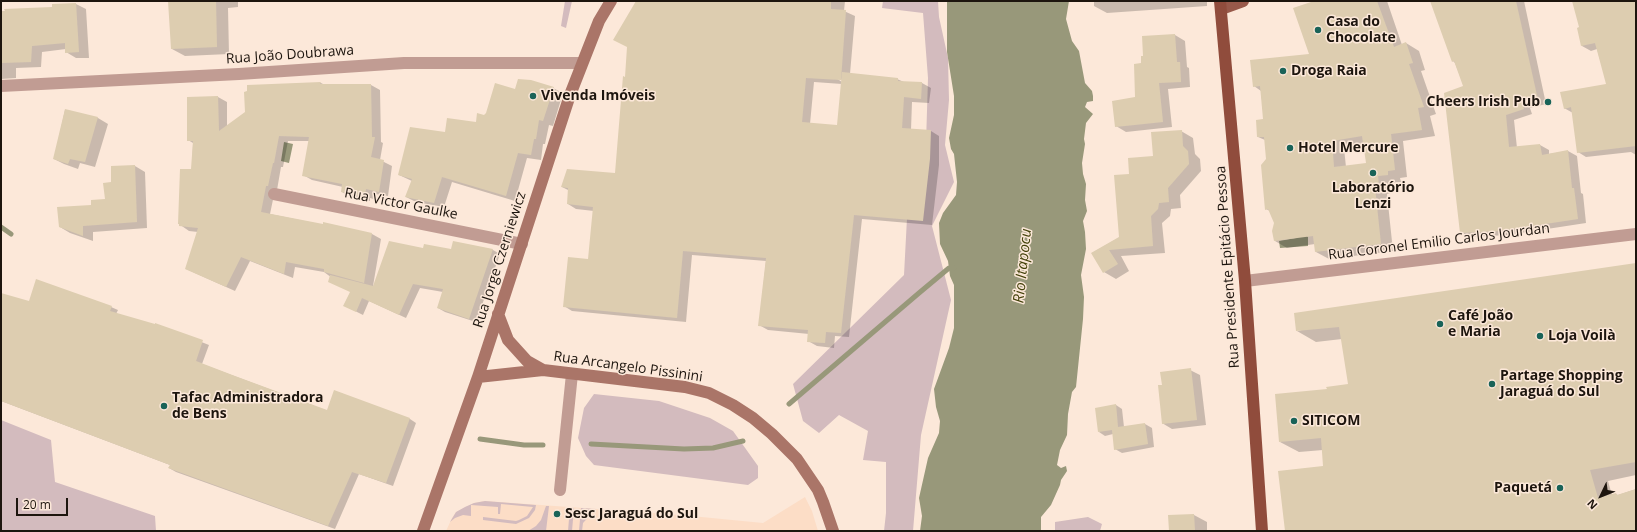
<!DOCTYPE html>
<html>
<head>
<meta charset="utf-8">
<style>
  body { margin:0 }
  #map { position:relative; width:1637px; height:532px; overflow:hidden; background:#fce8d9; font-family:"Open Sans",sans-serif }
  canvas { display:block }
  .frame { position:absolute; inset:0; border:2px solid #1d150e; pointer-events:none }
  .north { position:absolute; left:1581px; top:476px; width:40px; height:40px; -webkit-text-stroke:3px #fce8d9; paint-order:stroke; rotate:227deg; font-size:11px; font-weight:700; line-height:16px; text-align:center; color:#1d150e }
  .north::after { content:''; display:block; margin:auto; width:14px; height:18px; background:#1d150e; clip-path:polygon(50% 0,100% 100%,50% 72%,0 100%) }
  .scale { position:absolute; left:16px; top:498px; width:52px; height:18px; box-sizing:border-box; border:2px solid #1d150e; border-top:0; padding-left:5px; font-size:12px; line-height:14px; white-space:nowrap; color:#1d150e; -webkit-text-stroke:3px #fce8d9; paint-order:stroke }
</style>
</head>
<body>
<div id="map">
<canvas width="1637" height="532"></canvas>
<div class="frame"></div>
<div class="north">N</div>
<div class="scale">20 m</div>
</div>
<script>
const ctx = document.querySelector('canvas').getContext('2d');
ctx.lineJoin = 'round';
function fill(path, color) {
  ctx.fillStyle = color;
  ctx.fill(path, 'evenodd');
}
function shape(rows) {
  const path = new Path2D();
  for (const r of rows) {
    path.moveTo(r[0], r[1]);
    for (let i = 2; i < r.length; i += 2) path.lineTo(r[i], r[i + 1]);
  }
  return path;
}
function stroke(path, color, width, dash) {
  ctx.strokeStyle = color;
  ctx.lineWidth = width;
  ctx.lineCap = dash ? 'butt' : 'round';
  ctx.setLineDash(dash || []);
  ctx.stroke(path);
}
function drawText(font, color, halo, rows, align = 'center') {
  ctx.font = font + ' "Open Sans",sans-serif';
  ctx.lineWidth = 3;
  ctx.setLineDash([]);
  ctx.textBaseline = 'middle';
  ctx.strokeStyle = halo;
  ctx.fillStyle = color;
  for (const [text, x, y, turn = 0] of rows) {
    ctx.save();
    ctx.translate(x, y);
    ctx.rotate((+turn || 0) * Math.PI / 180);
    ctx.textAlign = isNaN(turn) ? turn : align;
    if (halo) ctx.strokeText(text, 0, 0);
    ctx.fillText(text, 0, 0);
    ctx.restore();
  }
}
fill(shape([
  [805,497,812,511,818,531,446,531,452,518,456,512,474,503,485,501,681,515,763,523]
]), '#fcddc6');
fill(shape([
  [565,1,572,1,566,28,561,26],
  [883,1,938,1,939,17,948,58,949,100,945,145,954,182,932,226,951,300,921,435,913,531,884,531,886,513,886,462,863,460,868,431,839,415,819,433,803,421,793,384,904,275,907,218,925,176,928,78,923,13,882,8],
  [594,394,659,401,710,418,733,431,758,466,758,478,748,485,594,465,586,456,578,438,584,408],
  [1,420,51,440,55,482,155,516,156,531,1,531],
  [485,501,536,505,535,510,529,518,516,524,483,520,483,517,516,521,519,520,527,516,533,507,501,504,500,514,498,514,498,507,471,505,471,516,463,515,455,518,450,522,456,512,465,507,474,503],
  [546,506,549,506,546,531,528,531,536,526,541,520],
  [570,507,574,508,572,531,568,531],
  [581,508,596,509,583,523,582,531,579,531],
  [1088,517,1102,524,1100,531,1055,531,1055,522]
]), '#d3bbbe');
fill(shape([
  [947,1,1069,1,1066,19,1072,41,1079,51,1085,83,1092,91,1093,96,1093,101,1087,102,1085,107,1093,114,1086,123,1084,139,1085,144,1082,163,1083,174,1086,184,1085,200,1087,211,1083,221,1085,232,1086,249,1081,275,1084,297,1083,319,1076,387,1072,392,1068,414,1067,435,1060,450,1057,465,1061,468,1066,466,1067,471,1061,480,1060,485,1051,505,1041,517,1041,531,920,531,922,516,919,498,928,458,939,433,940,421,936,407,934,389,949,348,954,328,954,285,950,276,948,261,940,244,939,223,943,213,956,195,957,182,954,154,951,149,949,138,954,115,954,96,947,52],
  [284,142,293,144,289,163,281,161],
  [1304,234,1308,237,1308,246,1280,248,1279,241,1296,238,1300,235]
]), '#98987a');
fill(shape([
  [169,1,238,1,238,7,228,8,229,54,185,56,172,49],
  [637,1,845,1,844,11,855,16,850,74,897,79,904,82,922,83,931,88,929,103,912,102,911,130,931,131,939,136,939,165,932,225,862,219,849,337,835,336,834,348,817,346,808,341,809,334,768,330,759,325,766,261,692,255,686,322,572,311,564,306,589,260,594,211,576,209,568,204,568,190,562,187,616,174,626,78],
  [837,77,842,80,842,82,836,78],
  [814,82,842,84,838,126,810,124],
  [1094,1,1207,1,1207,6,1107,13,1094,6],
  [1317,1,1387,1,1402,45,1406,43,1419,51,1425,70,1421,71,1436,114,1430,116,1435,136,1403,141,1407,177,1400,178,1401,182,1390,183,1391,193,1387,194,1393,251,1329,259,1316,252,1315,244,1287,248,1275,241,1275,223,1270,211,1266,209,1267,159,1265,140,1258,137,1264,120,1261,91,1254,86,1310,55],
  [1364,145,1367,164,1346,167,1344,148],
  [1431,1,1524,1,1546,104,1530,108,1532,114,1514,120,1517,148,1540,145,1549,150,1549,154,1568,151,1577,156,1581,193,1583,194,1586,223,1508,235,1470,237,1461,232,1464,86,1455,63,1453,61],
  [1573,1,1636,1,1636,155,1631,152,1586,157,1578,152,1573,113,1564,108,1607,84,1597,49,1591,51,1582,46,1580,28],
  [76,4,86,9,89,58,76,58,66,52,66,49,42,52,41,67,16,68,16,78,1,79,1,12,53,8],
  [1175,35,1185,41,1187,67,1189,68,1190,87,1168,89,1172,127,1126,132,1116,126,1136,98,1144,57],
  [321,83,325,85,371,85,380,90,381,142,383,143,380,160,392,166,388,196,375,194,374,199,370,198,370,201,350,197,342,192,343,187,312,180,303,175,309,141,288,141,283,167,281,167,277,190,275,190,270,214,324,225,324,223,372,234,381,239,373,286,424,249,452,250,454,242,493,250,500,254,476,322,445,312,438,308,443,292,420,288,406,318,369,301,363,315,351,309,351,292,324,272,295,267,293,278,250,261,235,291,186,269,198,232,189,231,179,224,192,170,193,143,188,140,218,97,227,102,227,126,246,113,248,86],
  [553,88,563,93,553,126,549,125,545,144,543,144,541,160,527,158,515,201,452,182,444,207,416,202,406,197,412,181,399,175,446,133,476,123,515,90],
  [65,110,98,118,108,124,95,167,80,163,78,169,64,164,54,159],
  [1181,131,1193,138,1195,154,1200,159,1201,171,1180,195,1181,208,1171,209,1170,216,1162,223,1165,253,1121,256,1129,271,1116,279,1104,272,1092,253,1120,237,1130,175,1154,157],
  [135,166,145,172,147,228,93,232,93,241,70,233,60,227,92,206,106,200],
  [1636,264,1636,475,1608,481,1612,495,1616,494,1618,495,1636,489,1636,531,1287,531,1325,467,1323,450,1299,452,1280,442,1328,390,1349,385,1342,339,1316,342,1297,331],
  [1,294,29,303,111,307,118,310,116,314,155,326,156,324,209,345,202,364,328,411,335,391,410,419,416,423,393,486,359,474,335,529,176,472,169,468,170,465,1,401],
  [1190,370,1200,375,1206,425,1172,429,1162,423,1163,386],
  [1116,405,1122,409,1124,427,1145,424,1152,428,1154,447,1122,453,1115,449,1113,434,1105,436,1099,432],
  [1194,515,1207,522,1207,531,1160,531,1170,530]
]), '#0003');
stroke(shape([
  [1,227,11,234],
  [789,404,919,293,949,268,954,268],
  [480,439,524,445,543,445],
  [591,444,684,449,713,448,743,441]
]), '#98987a', 5);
fill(shape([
  [168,1,216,1,217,47,171,49],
  [636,1,831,1,831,9,846,10,841,80,806,78,802,122,837,125,842,72,898,78,898,81,922,82,921,99,904,97,902,128,931,130,930,159,923,221,854,215,841,333,826,332,825,343,807,342,808,330,758,326,766,258,683,251,677,318,563,307,568,257,588,259,593,207,567,204,568,188,561,187,567,169,615,173,623,76,625,77,627,47,613,40],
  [1314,1,1377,1,1394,47,1406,42,1413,63,1409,64,1424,107,1418,108,1422,130,1391,134,1395,170,1388,171,1388,175,1378,176,1379,186,1375,187,1381,244,1315,252,1313,236,1274,241,1272,231,1274,223,1268,209,1265,210,1261,165,1266,159,1264,137,1257,137,1256,120,1263,119,1260,86,1253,87,1250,60,1309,54,1293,8],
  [1362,136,1366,163,1334,167,1332,141],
  [1430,1,1516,1,1538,100,1522,104,1524,109,1506,115,1509,147,1540,144,1542,155,1568,150,1572,188,1574,188,1578,219,1499,231,1460,233,1444,93,1463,86,1454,61,1452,62],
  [1572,1,1636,1,1636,146,1577,153,1571,107,1564,109,1560,92,1606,84,1595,43,1581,46,1577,28,1579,27],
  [76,3,79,52,65,53,65,43,32,46,31,62,1,63,1,11,5,11,4,9,52,7,52,4],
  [1175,34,1177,62,1180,62,1181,82,1159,83,1163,122,1115,127,1112,101,1135,97,1134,64,1141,63,1141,56,1143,56,1142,36],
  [518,79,531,80,554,87,543,121,539,120,536,139,534,139,531,155,518,153,506,196,442,177,434,203,405,197,412,179,398,175,410,127,445,132,447,118,476,122,477,113,484,115,486,113,495,83,515,89],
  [321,82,320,84,371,84,372,137,375,137,371,157,384,160,379,192,366,189,365,195,362,194,361,196,341,192,342,184,302,176,309,137,279,136,274,163,273,163,268,186,266,186,261,212,323,224,323,222,372,233,364,283,324,272,324,269,286,262,284,274,241,257,226,287,185,269,198,228,179,226,179,224,178,224,180,169,191,169,193,141,187,141,187,97,218,96,219,131,245,112,244,92,247,91,247,85],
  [65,109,98,117,85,162,70,159,68,164,53,159],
  [1182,130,1183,146,1188,151,1189,164,1168,188,1169,202,1159,203,1158,209,1151,216,1153,246,1109,250,1118,264,1103,273,1091,253,1119,237,1114,175,1129,174,1128,158,1153,156,1151,132],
  [135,165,137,222,83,226,83,236,59,227,57,207,91,205,91,200,105,199,103,183,111,182,111,166],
  [389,241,423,248,424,244,451,249,453,241,493,249,469,319,437,308,443,289,413,284,399,315,362,298,356,312,343,306,350,292,328,282,330,275,373,286],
  [1636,263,1636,462,1590,470,1598,498,1616,493,1617,495,1636,489,1636,531,1285,531,1278,471,1323,466,1321,438,1279,442,1275,394,1327,389,1326,387,1348,384,1339,327,1296,331,1294,313],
  [36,279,112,306,110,311,155,324,155,323,203,340,196,361,235,376,327,410,334,390,410,418,386,483,352,472,328,526,168,468,170,465,1,401,1,293,29,301],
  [1191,368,1197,420,1162,424,1158,385,1162,385,1160,372],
  [1116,404,1118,427,1145,423,1148,444,1114,450,1112,430,1098,432,1095,408],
  [1194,514,1195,531,1169,531,1168,515]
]), '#ddcdb0');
stroke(shape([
  [1,86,239,74,404,63,582,63],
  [274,194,522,244],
  [1245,281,1636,234],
  [560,490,572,374]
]), '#c19c93', 12);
stroke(shape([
  [498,314,508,340,527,361,543,370],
  [478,377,543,370,685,387,709,393,733,405,753,418,772,434,797,459,818,490,823,502,833,531],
  [423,531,478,377,570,95,599,21,611,1]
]), '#aa7568', 12);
stroke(shape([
  [1221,9,1243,1]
]), '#98594a', 12);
stroke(shape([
  [1220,1,1245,281,1262,531]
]), '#904c3c', 12);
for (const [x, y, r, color] of [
  [1318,30,4,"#196358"],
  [1283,71,4,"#196358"],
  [533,96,4,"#196358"],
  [1548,102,4,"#196358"],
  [1290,148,4,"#196358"],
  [1373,173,4,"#196358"],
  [1440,324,4,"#196358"],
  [1540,336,4,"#196358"],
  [1492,384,4,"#196358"],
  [164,406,4,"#196358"],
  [1294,421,4,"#196358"],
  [1560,488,4,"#196358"],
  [557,514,4,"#196358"]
]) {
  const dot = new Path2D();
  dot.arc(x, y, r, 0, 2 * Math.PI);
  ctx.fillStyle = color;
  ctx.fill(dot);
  stroke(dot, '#fce8d9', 1.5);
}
drawText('bold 14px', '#1d150e', '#fce8d9', [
  ["Casa do",1326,22],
  ["Chocolate",1326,38],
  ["Droga Raia",1291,71],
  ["Vivenda Imóveis",541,96],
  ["Cheers Irish Pub",1540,102,"right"],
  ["Hotel Mercure",1298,148],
  ["Laboratório",1373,188,"center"],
  ["Lenzi",1373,204,"center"],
  ["Café João",1448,316],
  ["e Maria",1448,332],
  ["Loja Voilà",1548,336],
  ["Partage Shopping",1500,376],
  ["Jaraguá do Sul",1500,392],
  ["Tafac Administradora",172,398],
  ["de Bens",172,414],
  ["SITICOM",1302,421],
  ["Paquetá",1552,488,"right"],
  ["Sesc Jaraguá do Sul",565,514]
], 'left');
drawText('14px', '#1d150e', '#fce8d9', [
  ["Rua João Doubrawa",290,55,-4],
  ["Rua Victor Gaulke",401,204,11],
  ["Rua Coronel Emilio Carlos Jourdan",1439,242,-7],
  ["Rua Jorge Czerniewicz",500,260,-72],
  ["Rua Presidente Epitácio Pessoa",1228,267,-94],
  ["Rua Arcangelo Pissinini",628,367,8]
]);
drawText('italic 15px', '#44420b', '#fce8d9', [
  ["Rio Itapocu",1023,266,-84]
]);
</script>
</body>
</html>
